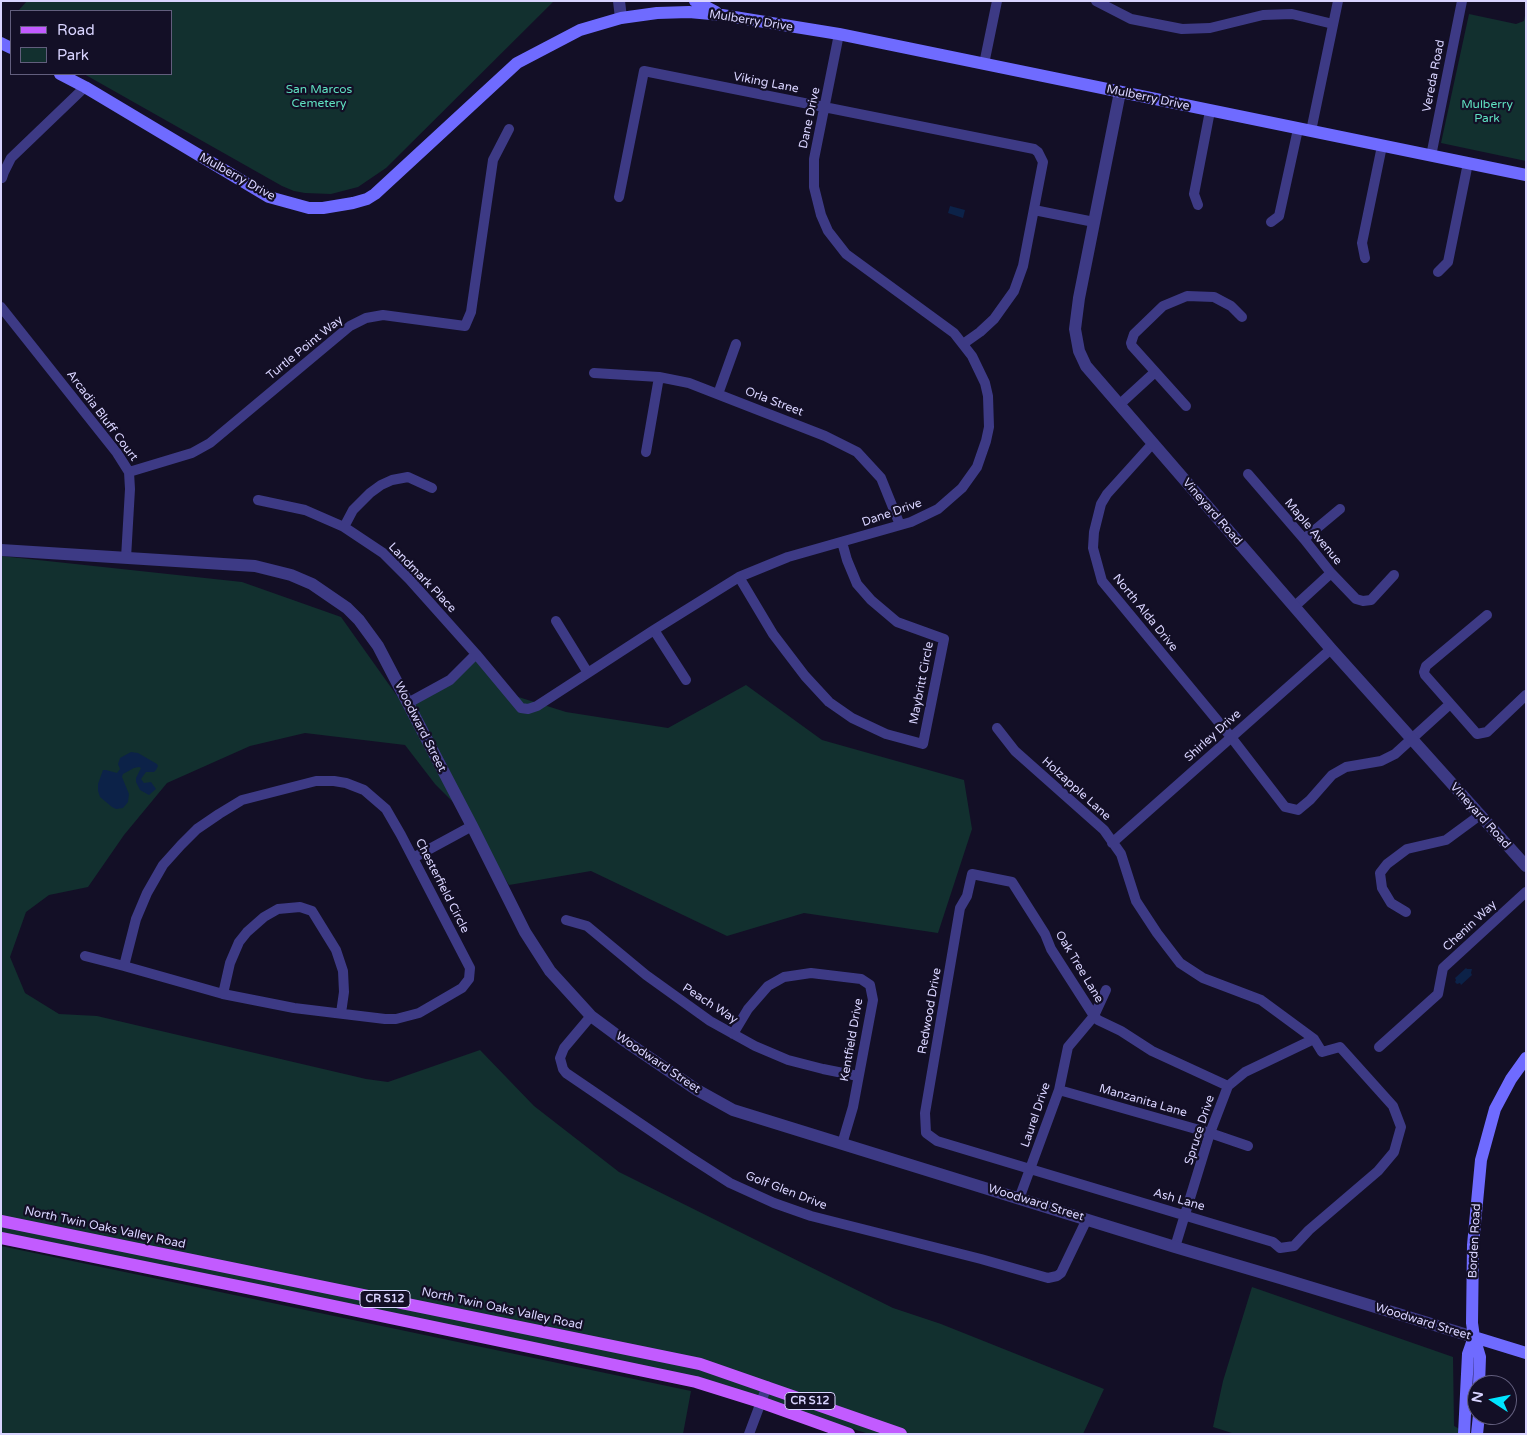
<!DOCTYPE html>
<html>
<head>
<meta charset="utf-8">
<style>
  body { margin:0 }
  #map { position:relative; width:1527px; height:1435px; overflow:hidden; background:#130f26; font-family:"Varela Round",sans-serif }
  canvas { display:block }
  .frame { position:absolute; inset:0; border:2px solid #d9d4ff; pointer-events:none }
  .legend { position:absolute; left:10px; top:10px; width:162px; height:65px; box-sizing:border-box; background:#130f26; border:1px solid #625e7d; margin:0; padding:6px 9px; list-style:none; font-size:15px; color:#d9d4ff }
  .legend li { display:flex; align-items:center; gap:10px; height:25px }
  .legend b { width:25px; border:1px solid #625e7d }
  .north { position:absolute; left:1467px; top:1375px; width:50px; height:50px; box-sizing:border-box; background:#130f26; border:1px solid #625e7d; border-radius:50%; rotate:281deg; font-size:14px; font-weight:700; line-height:20px; text-align:center; color:#d9d4ff }
  .north::after { content:''; display:block; margin:auto; width:18px; height:22px; background:#00e5ff; clip-path:polygon(50% 0,100% 100%,50% 72%,0 100%) }
</style>
</head>
<body>
<div id="map">
<canvas width="1527" height="1435"></canvas>
<div class="frame"></div>
<ul class="legend">
<li><b style="height:6px;background:#c25bff"></b>Road</li>
<li><b style="height:14px;background:#12302f"></b>Park</li>
</ul>
<div class="north">N</div>
</div>
<script>
const ctx = document.querySelector('canvas').getContext('2d');
ctx.lineJoin = 'round';
function fill(path, color) {
  ctx.fillStyle = color;
  ctx.fill(path, 'evenodd');
}
function shape(rows) {
  const path = new Path2D();
  for (const r of rows) {
    path.moveTo(r[0], r[1]);
    for (let i = 2; i < r.length; i += 2) path.lineTo(r[i], r[i + 1]);
  }
  return path;
}
function stroke(path, color, width, dash) {
  ctx.strokeStyle = color;
  ctx.lineWidth = width;
  ctx.lineCap = dash ? 'butt' : 'round';
  ctx.setLineDash(dash || []);
  ctx.stroke(path);
}
function drawText(font, color, halo, rows, align = 'center') {
  ctx.font = font + ' "Varela Round",sans-serif';
  ctx.lineWidth = 4.5;
  ctx.setLineDash([]);
  ctx.textBaseline = 'middle';
  ctx.strokeStyle = halo;
  ctx.fillStyle = color;
  for (const [text, x, y, turn = 0] of rows) {
    ctx.save();
    ctx.translate(x, y);
    ctx.rotate((+turn || 0) * Math.PI / 180);
    ctx.textAlign = isNaN(turn) ? turn : align;
    if (halo) ctx.strokeText(text, 0, 0);
    ctx.fillText(text, 0, 0);
    ctx.restore();
  }
}
fill(shape([
  [27,1,554,1,386,168,358,187,331,194,305,193,294,191,282,186,84,74,171,74,171,11,18,11],
  [1526,10,1526,161,1441,143,1469,14,1516,24,1524,21],
  [1,556,242,582,341,617,422,731,408,703,444,684,476,655,512,695,566,712,668,728,746,685,822,740,964,780,972,829,938,933,804,913,727,936,591,871,509,885,465,814,435,784,405,745,305,733,250,746,167,783,124,835,88,887,49,895,26,912,10,957,25,993,59,1014,97,1016,366,1079,388,1082,480,1050,534,1106,619,1172,893,1308,941,1324,1104,1389,1083,1434,869,1434,696,1380,1,1244],
  [1,1246,691,1391,683,1434,1,1434],
  [1252,1287,1453,1357,1454,1426,1469,1434,1235,1434,1213,1427,1223,1381]
]), '#12302f');
fill(shape([
  [950,206,965,210,963,218,948,213],
  [131,752,138,753,157,764,158,766,156,770,154,772,146,772,141,779,144,783,151,782,156,789,149,795,140,790,136,782,136,778,141,768,139,767,134,768,123,774,122,777,129,794,128,802,123,808,116,809,112,807,100,797,98,791,98,784,103,770,106,770,117,773,120,769,118,764,120,758],
  [1466,968,1467,969,1472,969,1471,973,1472,975,1461,985,1460,983,1457,984,1455,982,1456,980,1455,978]
]), '#0c2248');
stroke(shape([
  [1096,1,1131,19,1182,29,1210,28,1263,15,1292,14,1333,24],
  [984,64,997,1],
  [1311,131,1338,1],
  [1431,156,1462,1],
  [2,178,4,172,11,158,85,87],
  [619,197,644,71,1034,149,1038,152,1043,162,1023,266,1014,291,994,319,980,332,963,344],
  [1198,205,1194,194,1210,111],
  [1034,210,1094,222],
  [1271,222,1279,216,1298,129],
  [1365,258,1362,243,1382,146],
  [1438,272,1448,262,1468,163],
  [1,307,117,453,129,472,130,489,126,558],
  [594,373,659,377,689,383,825,436,857,452,881,478,900,525],
  [718,394,736,344],
  [1119,405,1155,372],
  [1186,406,1132,346,1131,343,1134,334,1163,306,1187,296,1214,297,1231,306,1242,317],
  [1153,443,1107,494,1101,504,1094,532,1093,548,1102,581,1231,737,1285,807,1298,810,1310,800,1332,775,1346,767,1381,761,1395,754,1450,704],
  [646,452,659,377],
  [129,472,192,453,210,443,350,326,366,318,383,315,465,326,471,312,493,160,509,129],
  [1248,474,1304,539,1331,573,1356,599,1363,601,1371,600,1394,575],
  [258,500,305,510,344,527,383,553,409,579,476,654,521,708,528,709,537,706,654,630,739,577,788,557,911,522,938,509,962,488,977,467,986,441,989,427,988,396,985,383,972,356,954,333,846,254,828,231,821,215,814,187,814,159,839,34],
  [344,527,353,510,370,493,381,485,392,480,408,477,432,488],
  [1304,539,1340,509],
  [739,577,773,634,805,676,829,702,852,718,886,734,923,744,944,639,897,622,871,600,857,584,847,560,842,542],
  [1295,606,1331,573],
  [1487,615,1426,666,1424,672,1425,675,1477,734,1487,732,1526,695],
  [556,621,588,673],
  [654,630,686,680],
  [408,703,450,680,476,654],
  [997,728,1015,751,1104,830,1121,854,1136,901,1157,933,1180,963,1203,978,1261,1000,1314,1039,1322,1052,1340,1047,1393,1106,1401,1127,1394,1152,1378,1171,1309,1230,1294,1246,1280,1248,1273,1242,937,1141,926,1133,925,1113,960,908,967,896,972,874,1012,882,1045,934,1051,949,1094,1016,1098,1020,1121,1031,1152,1051,1228,1086],
  [1112,843,1331,649],
  [413,858,472,826],
  [1406,912,1391,903,1382,888,1380,873,1387,864,1407,849,1446,840,1480,815],
  [566,920,587,926,646,975,710,1021,755,1046,788,1060,823,1069,858,1076],
  [85,956,124,966,223,994,294,1008,385,1019,396,1019,419,1013,462,988,469,979,470,968,401,835,386,809,364,790,346,783,334,781,316,781,242,800,219,814,197,829,181,845,163,865,147,893,136,919,124,966],
  [223,994,230,963,239,942,247,932,264,917,278,909,300,907,312,911,336,950,343,971,344,992,341,1013],
  [591,1016,564,1048,560,1058,563,1069,566,1073,688,1156,730,1183,774,1203,811,1216,981,1259,1048,1278,1057,1276,1061,1273,1087,1219],
  [733,1034,748,1009,768,986,784,977,811,973,861,979,870,985,873,1000,853,1107,842,1144],
  [1379,1047,1438,994,1443,968,1526,892],
  [1059,1090,1210,1133,1248,1146],
  [1019,1199,1059,1090,1068,1047,1094,1016,1106,990],
  [1175,1247,1210,1133,1228,1086,1245,1072,1314,1039],
  [749,1434,767,1386]
]), '#3d3a85', 10);
stroke(shape([
  [619,1,621,18],
  [1120,92,1079,298,1075,329,1079,351,1086,366,1331,649,1526,866],
  [1,550,255,566,291,575,312,584,347,608,359,620,378,646,472,826,525,932,550,971,591,1016,622,1039,697,1090,733,1110,1175,1247,1280,1278,1474,1337]
]), '#3d3a85', 12);
stroke(shape([
  [695,1,716,12],
  [1,43,11,48],
  [60,74,85,87,269,197,309,208,323,208,353,203,367,199,375,194,517,63,580,30,621,18,657,13,689,12,722,15,839,34,1526,175],
  [1474,1337,1526,1353],
  [1474,1337,1480,1357,1479,1385],
  [1464,1434,1468,1354,1474,1337,1472,1323,1473,1245,1481,1160,1495,1109,1511,1079,1526,1058],
  [1477,1434,1479,1415]
]), '#6f6bff', 12);
stroke(shape([
  [1,1221,700,1364,901,1434],
  [1,1238,262,1291,696,1382,760,1402,849,1434]
]), '#c25bff', 12);
for (const [x, y, w] of [
  [385,1299,50],
  [810,1401,50]
]) {
  const box = new Path2D();
  box.roundRect(x - w / 2, y - 8.5, w, 17, 4);
  ctx.fillStyle = '#130f26';
  ctx.fill(box);
  stroke(box, '#d9d4ff', 1);
}
drawText('bold 11px', '#d9d4ff', null, [
  ["CR S12",385,1299],
  ["CR S12",810,1401]
]);
drawText('12px', '#d9d4ff', '#130f26', [
  ["Mulberry Drive",751,21,9],
  ["Vereda Road",1434,76,-79],
  ["Viking Lane",766,83,11],
  ["Mulberry Drive",1148,98,12],
  ["Dane Drive",810,118,-78],
  ["Mulberry Drive",237,177,29],
  ["Turtle Point Way",305,348,-39],
  ["Orla Street",774,402,21],
  ["Arcadia Bluff Court",102,416,53],
  ["Vineyard Road",1212,512,49],
  ["Dane Drive",892,513,-19],
  ["Maple Avenue",1313,532,50],
  ["Landmark Place",422,578,46],
  ["North Alda Drive",1145,613,51],
  ["Maybritt Circle",922,683,-79],
  ["Woodward Street",420,727,63],
  ["Shirley Drive",1213,736,-42],
  ["Holzapple Lane",1076,789,42],
  ["Vineyard Road",1480,816,48],
  ["Chesterfield Circle",442,886,63],
  ["Chenin Way",1470,926,-43],
  ["Oak Tree Lane",1079,967,59],
  ["Peach Way",710,1004,33],
  ["Redwood Drive",930,1011,-80],
  ["Kentfield Drive",852,1040,-80],
  ["Woodward Street",658,1063,34],
  ["Manzanita Lane",1143,1101,16],
  ["Laurel Drive",1036,1115,-71],
  ["Spruce Drive",1200,1130,-72],
  ["Golf Glen Drive",786,1191,21],
  ["Ash Lane",1179,1200,16],
  ["Woodward Street",1036,1203,17],
  ["North Twin Oaks Valley Road",105,1228,12],
  ["Borden Road",1475,1241,-87],
  ["North Twin Oaks Valley Road",502,1309,12],
  ["Woodward Street",1423,1322,17]
]);
drawText('12px', '#5fe0c0', '#130f26', [
  ["San Marcos",319,90],
  ["Cemetery",319,104],
  ["Mulberry",1487,105],
  ["Park",1487,119]
]);
</script>
</body>
</html>
